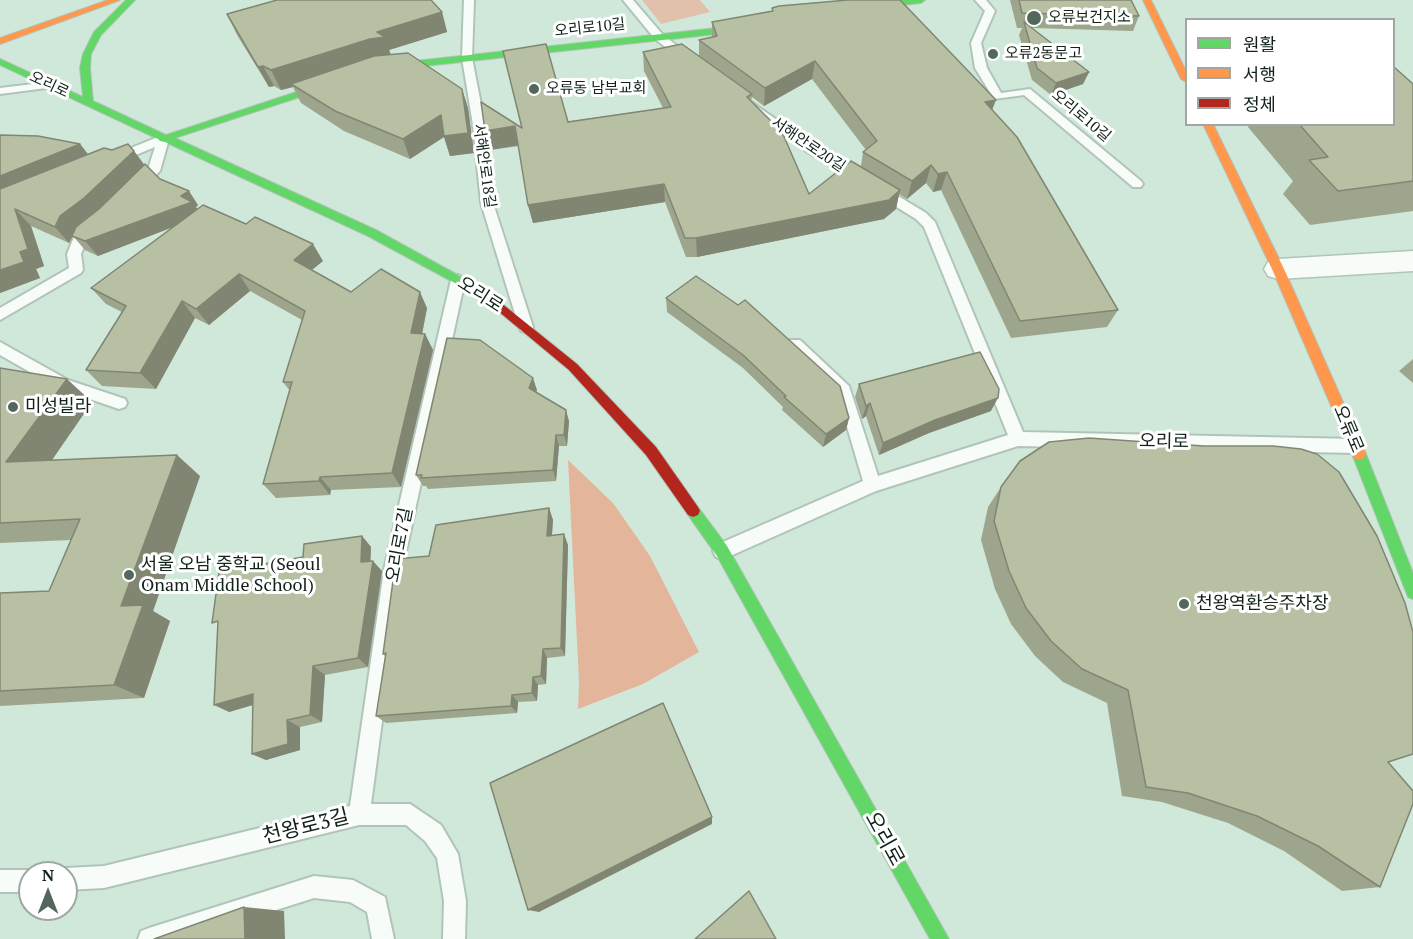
<!DOCTYPE html>
<html>
<head>
<meta charset="utf-8">
<style>
  body { margin:0 }
  #map { position:relative; width:1413px; height:939px; overflow:hidden; background:#d0e8da; font-family:"PT Serif","Noto Sans KR",serif }
  canvas { display:block }
  .legend { position:absolute; left:1185px; top:18px; width:210px; height:108px; box-sizing:border-box; background:#fff; border:2px solid #a0a7a3; margin:0; padding:8px 10px; list-style:none; font-size:18px; color:#112219 }
  .legend li { display:flex; align-items:center; gap:12px; height:30px }
  .legend b { width:30px; border:2px solid #a0a7a3 }
  .north { position:absolute; left:18px; top:861px; width:60px; height:60px; box-sizing:border-box; background:#fff; border:2px solid #a0a7a3; border-radius:50%; rotate:0deg; font-size:16px; font-weight:700; line-height:24px; text-align:center; color:#112219 }
  .north::after { content:''; display:block; margin:auto; width:21px; height:27px; background:#54675d; clip-path:polygon(50% 0,100% 100%,50% 72%,0 100%) }
</style>
</head>
<body>
<div id="map">
<canvas width="1413" height="939"></canvas>
<ul class="legend">
<li><b style="height:8px;background:#63d668"></b>원활</li>
<li><b style="height:8px;background:#ff974d"></b>서행</li>
<li><b style="height:8px;background:#b3261e"></b>정체</li>
</ul>
<div class="north">N</div>
</div>
<script>
const ctx = document.querySelector('canvas').getContext('2d');
ctx.lineJoin = 'round';
function fill(path, color) {
  ctx.fillStyle = color;
  ctx.fill(path, 'evenodd');
}
function shape(rows) {
  const path = new Path2D();
  for (const r of rows) {
    path.moveTo(r[0], r[1]);
    for (let i = 2; i < r.length; i += 2) path.lineTo(r[i], r[i + 1]);
  }
  return path;
}
function stroke(path, color, width, dash) {
  ctx.strokeStyle = color;
  ctx.lineWidth = width;
  ctx.lineCap = dash ? 'butt' : 'round';
  ctx.setLineDash(dash || []);
  ctx.stroke(path);
}
function drawText(font, color, halo, rows, align = 'center') {
  ctx.font = font + ' "PT Serif","Noto Sans KR",serif';
  ctx.lineWidth = 6;
  ctx.setLineDash([]);
  ctx.textBaseline = 'middle';
  ctx.strokeStyle = halo;
  ctx.fillStyle = color;
  for (const [text, x, y, turn = 0] of rows) {
    ctx.save();
    ctx.translate(x, y);
    ctx.rotate((+turn || 0) * Math.PI / 180);
    ctx.textAlign = isNaN(turn) ? turn : align;
    if (halo) ctx.strokeText(text, 0, 0);
    ctx.fillText(text, 0, 0);
    ctx.restore();
  }
}
fill(shape([
  [642,0,700,0,710,12,661,24]
]), '#e2c1ac');
fill(shape([
  [568,460,613,503,650,556,699,652,643,684,578,709,579,682]
]), '#e3b59b');
const lane = shape([
  [464,0,474,0,472,58,485,125,493,203,533,327,531,331,526,332,521,331,519,327,481,203,473,125,462,58,464,0],
  [623,0,633,0,663,35,693,58,693,62,685,62,655,39,623,0],
  [975,0,986,0,995,11,981,43,987,68,1001,93,1030,89,1141,181,1143,184,1141,187,1133,187,1024,95,994,99,975,68,971,43,985,11,975,0],
  [50,82,56,85,54,87,0,94,0,88,50,82],
  [751,102,806,140,926,213,935,222,1023,432,1356,439,1362,441,1364,446,1362,451,1356,453,1018,446,876,491,728,557,722,559,716,557,713,551,716,545,863,481,837,393,790,348,788,344,790,340,800,340,849,386,878,476,1008,435,924,227,916,219,798,146,747,107,747,103,751,102],
  [163,135,169,139,160,171,141,190,133,190,131,187,133,184,148,169,155,147,119,162,115,163,109,159,111,156,163,135],
  [92,223,99,228,87,239,81,254,83,270,81,273,0,320,0,308,69,268,67,254,74,237,92,223],
  [458,275,465,280,402,570,371,804,410,804,441,825,458,854,466,901,465,939,443,939,444,901,437,858,425,841,406,825,359,825,104,888,66,890,66,873,57,873,66,868,104,866,350,806,384,570,451,280,458,275],
  [0,342,68,380,125,399,127,403,125,407,119,409,58,388,0,355,0,342],
  [0,870,30,870,37,873,30,873,30,892,0,892,0,870],
  [314,876,353,880,385,897,394,939,372,939,367,912,350,902,314,898,185,939,138,939,141,931,149,928,314,876]
]);
const street = shape([
  [1413,251,1413,271,1278,279,1268,276,1264,269,1268,262,1278,259,1413,251]
]);
const fast = shape([
  [126,0,135,0,101,35,91,54,90,68,93,101,166,135,378,65,735,26,756,20,760,23,736,32,379,71,175,138,376,230,494,295,496,298,490,302,368,236,165,142,160,141,158,139,0,65,0,59,83,97,80,68,83,54,94,32,126,0],
  [898,0,925,0,921,3,857,10,853,7,857,4,898,0],
  [1359,448,1364,450,1366,454,1413,573,1413,599,1408,597,1406,592,1352,454,1354,450,1359,448],
  [693,505,698,507,727,546,949,939,930,939,717,556,688,515,686,511,688,507,693,505]
]);
const slow = shape([
  [108,0,120,0,0,44,0,38,108,0],
  [1143,0,1151,0,1186,71,1186,82,1181,79,1143,0],
  [1203,124,1213,124,1284,269,1366,454,1364,458,1359,460,1354,458,1352,454,1272,269,1203,124]
]);
const jam = shape([
  [490,294,577,364,656,447,698,507,700,511,698,515,693,517,688,515,646,455,569,370,486,301,484,298,490,294]
]);
stroke(lane, '#b1c4b9', 4);
stroke(street, '#b1c4b9', 3);
stroke(fast, '#b1c4b9', 2);
stroke(slow, '#b1c4b9', 2);
stroke(jam, '#b1c4b9', 2);
fill(lane, '#f8fcf9');
fill(street, '#f8fcf9');
fill(fast, '#63d668');
fill(slow, '#ff974d');
fill(jam, '#b3261e');
fill(shape([
  [1010,0,1131,0,1139,16,1133,31,1032,28,1089,72,1083,84,1051,95,1032,80,1019,35,1022,28,1017,28],
  [772,8,992,110,1118,310,1107,327,1011,338,941,190,933,192,926,183,907,199,899,194,896,209,884,219,697,257,686,257,665,202,533,223,528,205,519,146,490,150,485,131,521,128,663,108,644,71,643,52,699,56,699,40,712,38,712,22,772,11],
  [812,79,866,150,863,152,861,166,809,194,751,101,752,97,764,106],
  [442,12,447,32,389,50,391,55,462,89,468,108,474,153,450,156,444,137,410,159,344,131,301,103,293,87,281,90,274,86,269,87,237,35,227,14],
  [1413,84,1413,211,1310,225,1283,194,1293,181,1248,127,1249,124,1394,124],
  [0,135,80,144,88,154,112,150,134,151,144,165,160,179,198,205,196,207,197,209,323,261,312,270,351,292,427,308,422,334,425,334,433,350,401,487,331,490,330,495,276,498,263,484,290,391,283,382,302,320,250,291,209,325,195,318,156,389,102,386,86,370,122,312,106,304,91,288,172,227,98,256,85,250,73,236,69,243,31,226,44,266,36,269,40,278,0,293],
  [666,298,849,418,846,430,823,447,782,410,783,407,743,368,667,312],
  [1413,359,1413,383,1399,371],
  [0,368,92,402,52,460,200,476,153,611,170,621,144,698,0,706,0,593,49,591,71,540,0,543],
  [859,384,991,411,929,433,879,455,866,416,862,419,855,397],
  [537,390,536,392,569,421,567,446,559,446,556,481,428,489,426,486,423,486,416,475],
  [1001,487,1388,762,1380,887,1342,891,1284,851,1228,823,1162,802,1122,796,1107,703,1063,682,1035,656,1011,624,995,589,981,540,988,507],
  [549,508,553,520,552,535,568,545,565,656,547,658,546,684,538,685,537,701,518,702,517,713,386,723,376,716,385,656,383,654,429,556],
  [362,536,371,547,370,561,382,571,368,667,325,675,322,722,300,727,300,750,266,760,252,754,253,705,229,712,218,627,303,557]
]), '#9ea58d');
fill(shape([
  [442,12,447,32,389,50,392,57,291,84,293,87,281,90,271,70,377,32],
  [815,61,812,79,764,106,765,88],
  [263,66,274,86,269,87,258,67],
  [1089,72,1083,84,1051,95,1056,83],
  [462,89,468,108,474,153,450,156,444,137,410,159,403,139,441,115],
  [996,100,989,118,985,102],
  [515,126,520,145,490,150,485,131],
  [80,144,93,161,0,199,0,176],
  [134,151,146,167,75,232,69,243,55,227,60,216],
  [931,165,926,183,907,199,912,181],
  [947,172,941,190,933,192,938,174],
  [664,184,665,202,533,223,528,205],
  [900,190,896,209,884,219,697,257,696,238],
  [189,191,198,205,196,207,202,216,98,256,85,241,181,196],
  [15,209,31,226,44,266,36,269,40,278,0,293,0,270,20,252],
  [313,244,323,261,304,276,294,260],
  [239,274,250,291,209,325,196,309],
  [420,292,427,308,419,350,411,333],
  [182,301,195,318,156,389,140,373],
  [425,334,433,350,401,487,392,473],
  [533,378,537,390,533,400,529,388],
  [67,379,92,402,36,483,6,462],
  [998,398,991,411,929,433,879,455,883,443,935,420],
  [870,403,866,416,862,419,866,406],
  [566,410,569,421,567,446,564,435],
  [849,418,846,430,823,447,826,434],
  [556,435,559,446,556,481,553,470],
  [177,455,200,476,153,611,170,621,144,698,114,685,121,606],
  [320,477,331,490,330,495,319,481],
  [549,508,553,520,551,547,547,536],
  [564,534,568,545,565,656,561,648],
  [362,536,371,547,370,572,361,562],
  [373,561,382,571,368,667,358,658],
  [543,649,547,658,546,684,541,676],
  [313,666,325,675,322,722,310,715],
  [533,677,538,685,537,701,532,693],
  [253,694,266,701,229,712,214,705],
  [512,695,518,702,517,713,511,706],
  [287,720,300,727,300,750,266,760,252,754],
  [712,817,712,824,539,912,528,910],
  [244,907,284,911,285,939,245,939]
]), '#818673');
const building = shape([
  [277,0,431,0,442,12,377,32,385,37,370,39,271,70,263,66,258,67,227,14,277,0],
  [848,0,900,0,996,100,985,102,1017,137,1118,310,1020,321,947,172,938,174,931,165,912,181,863,152,877,141,815,61,765,88,699,40,717,36,712,22,773,11,772,8,779,6,848,0],
  [1019,0,1131,0,1139,16,1022,13,1019,0],
  [1024,22,1089,72,1056,83,1037,68,1024,22],
  [546,44,568,122,671,107,643,52,682,44,752,94,747,97,782,132,809,194,851,161,900,190,889,200,696,238,685,238,664,184,528,205,515,126,485,131,481,102,522,128,503,51,546,44],
  [408,53,462,89,468,133,444,136,441,115,403,139,335,111,291,84,374,56,408,53],
  [1394,67,1413,84,1413,181,1338,191,1309,160,1328,157,1299,124,1394,124,1394,67],
  [0,135,38,136,80,144,0,176,0,135],
  [128,144,134,151,84,198,60,216,55,227,15,209,28,249,20,252,24,262,0,270,0,189,104,148,112,150,128,144],
  [145,164,160,179,189,191,181,196,192,202,85,241,72,236,76,227,99,209,145,164],
  [203,205,246,224,255,217,313,244,294,260,351,292,381,269,420,292,411,333,425,334,392,473,320,477,319,481,263,484,292,382,283,382,305,311,239,274,196,309,182,301,140,373,86,370,126,306,91,288,203,205],
  [696,276,738,305,745,300,840,386,849,418,826,434,784,397,786,396,743,355,666,298,696,276],
  [447,338,480,340,533,378,529,388,566,410,564,435,556,435,553,470,421,478,422,475,416,475,447,338],
  [980,352,999,389,998,398,935,420,883,443,870,403,866,406,859,384,980,352],
  [0,368,67,379,6,462,177,455,121,606,143,605,114,685,0,691,0,593,49,591,80,519,0,523,0,368],
  [1089,438,1204,446,1273,446,1301,449,1317,454,1339,472,1377,536,1405,603,1413,632,1413,754,1388,762,1413,791,1413,804,1380,887,1318,846,1257,816,1188,793,1146,787,1128,690,1082,669,1051,641,1026,608,1009,571,994,521,1001,487,1020,461,1049,442,1089,438],
  [549,508,547,536,564,534,561,648,543,649,541,676,533,677,532,693,512,695,511,706,376,716,386,653,383,654,396,559,429,556,436,525,549,508],
  [362,536,361,562,373,561,358,658,313,666,310,715,287,720,288,744,252,754,253,694,214,705,218,621,212,623,219,572,303,557,304,544,362,536],
  [663,703,712,817,528,910,490,783,663,703],
  [749,891,776,939,695,939,749,891],
  [244,907,245,939,154,939,244,907]
]);
fill(building, '#b8c0a4');
stroke(building, '#818673', 1.5);
for (const [x, y, r, color] of [
  [1034,18,8,"#54675d"],
  [993,54,6,"#54675d"],
  [534,89,6,"#54675d"],
  [13,407,6,"#54675d"],
  [129,575,6,"#54675d"],
  [1184,604,6,"#54675d"]
]) {
  const dot = new Path2D();
  dot.arc(x, y, r, 0, 2 * Math.PI);
  ctx.fillStyle = color;
  ctx.fill(dot);
  stroke(dot, '#fff', 2);
}
drawText('15px', '#112219', '#fff', [
  ["오류보건지소",1048,18],
  ["오류2동문고",1005,54],
  ["오류동 남부교회",546,89]
], 'left');
drawText('15px', '#112219', '#fff', [
  ["오리로10길",590,28,-6],
  ["오리로",49,85,25],
  ["오리로10길",1081,116,40],
  ["서해안로20길",808,145,34],
  ["서해안로18길",484,166,82]
]);
drawText('18px', '#112219', '#fff', [
  ["오리로",480,295,33],
  ["오류로",1348,429,67],
  ["오리로",1164,442,1],
  ["오리로7길",400,545,-79]
]);
drawText('18px', '#112219', '#fff', [
  ["미성빌라",25,407],
  ["서울 오남 중학교 (Seoul",141,565],
  ["Onam Middle School)",141,586],
  ["천왕역환승주차장",1196,604]
], 'left');
drawText('21px', '#112219', '#fff', [
  ["천왕로3길",306,827,-14],
  ["오리로",884,839,61]
]);
</script>
</body>
</html>
